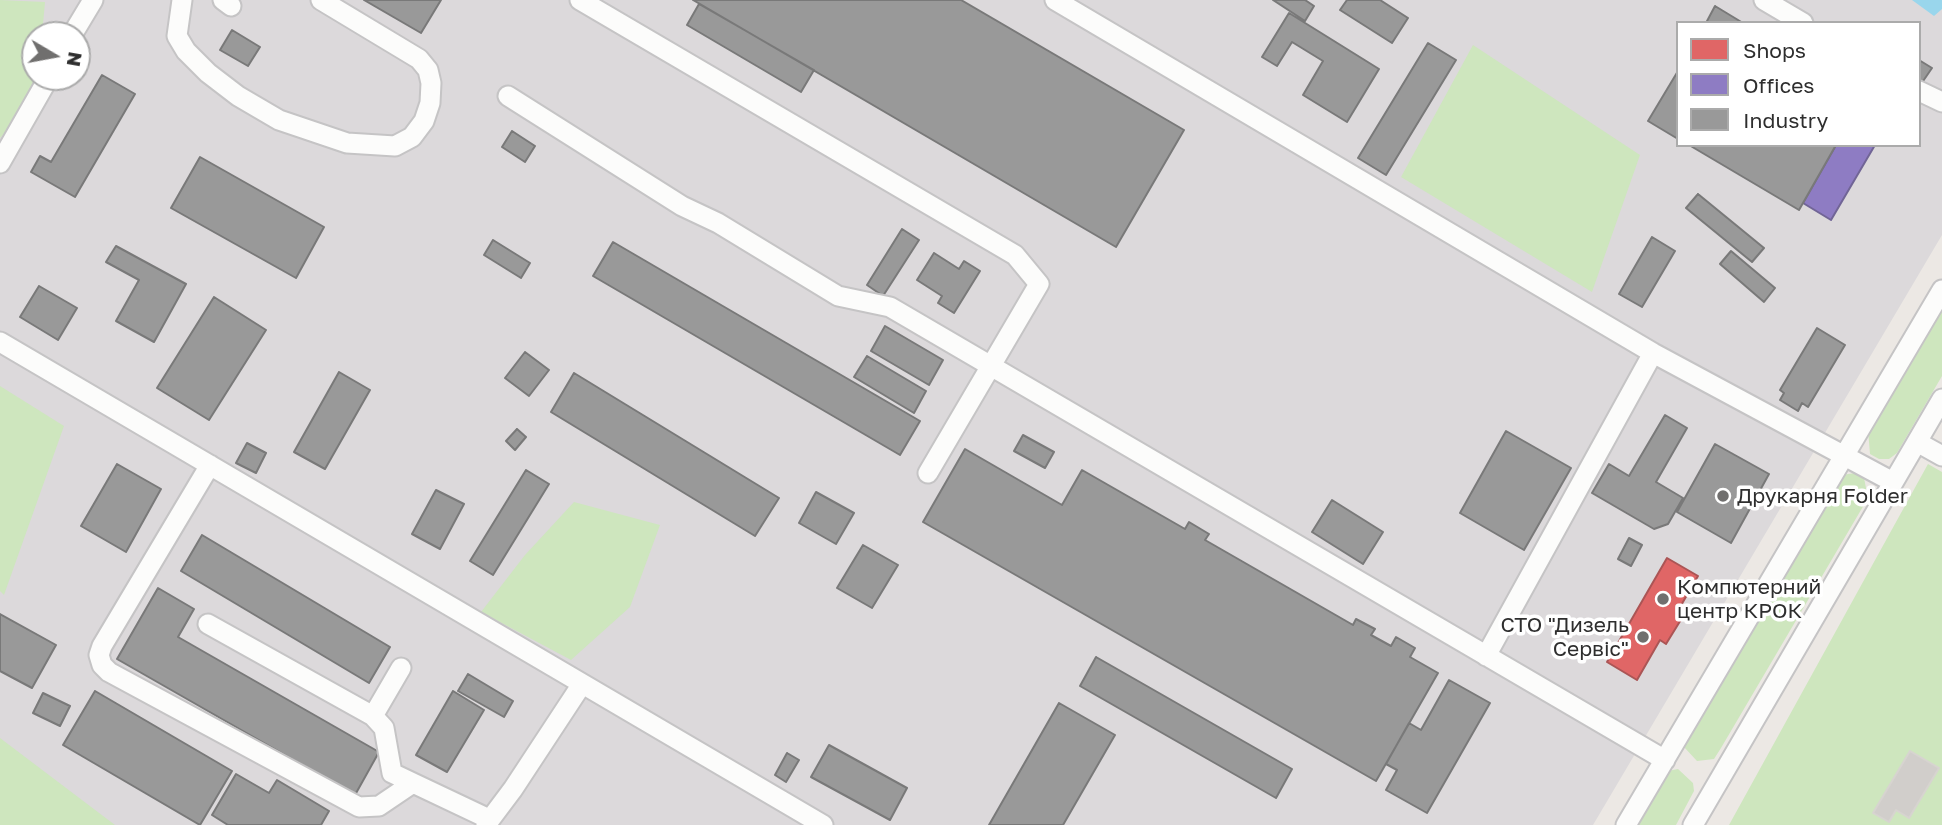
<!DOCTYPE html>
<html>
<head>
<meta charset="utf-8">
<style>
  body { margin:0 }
  #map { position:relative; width:1942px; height:825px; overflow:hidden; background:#ece8e4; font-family:"Golos Text",sans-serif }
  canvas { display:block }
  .legend { position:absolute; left:1676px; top:21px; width:245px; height:126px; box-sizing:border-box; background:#fff; border:2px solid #ababab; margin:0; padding:9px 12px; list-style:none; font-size:21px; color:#2e2e2e }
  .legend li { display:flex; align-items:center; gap:14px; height:35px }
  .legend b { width:35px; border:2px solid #ababab }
  .north { position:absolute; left:21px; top:21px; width:70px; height:70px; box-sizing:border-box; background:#fff; border:2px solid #ababab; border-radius:50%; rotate:100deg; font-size:19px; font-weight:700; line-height:28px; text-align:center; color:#2e2e2e }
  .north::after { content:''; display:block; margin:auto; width:24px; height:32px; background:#706f6e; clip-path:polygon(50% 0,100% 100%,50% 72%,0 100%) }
</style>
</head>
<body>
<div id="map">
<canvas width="1942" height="825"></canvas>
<ul class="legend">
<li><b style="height:19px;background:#e06666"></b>Shops</li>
<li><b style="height:19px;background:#8e7cc3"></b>Offices</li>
<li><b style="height:19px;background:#999"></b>Industry</li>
</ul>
<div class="north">N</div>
</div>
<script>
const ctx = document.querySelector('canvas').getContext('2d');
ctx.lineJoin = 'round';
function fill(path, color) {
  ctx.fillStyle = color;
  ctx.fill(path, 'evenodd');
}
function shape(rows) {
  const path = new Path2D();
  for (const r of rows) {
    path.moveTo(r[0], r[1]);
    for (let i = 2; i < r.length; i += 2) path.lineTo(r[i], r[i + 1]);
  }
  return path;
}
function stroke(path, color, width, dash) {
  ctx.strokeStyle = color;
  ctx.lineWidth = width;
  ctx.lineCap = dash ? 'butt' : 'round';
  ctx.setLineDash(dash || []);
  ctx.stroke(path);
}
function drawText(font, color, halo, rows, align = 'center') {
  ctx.font = font + ' "Golos Text",sans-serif';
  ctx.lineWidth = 7;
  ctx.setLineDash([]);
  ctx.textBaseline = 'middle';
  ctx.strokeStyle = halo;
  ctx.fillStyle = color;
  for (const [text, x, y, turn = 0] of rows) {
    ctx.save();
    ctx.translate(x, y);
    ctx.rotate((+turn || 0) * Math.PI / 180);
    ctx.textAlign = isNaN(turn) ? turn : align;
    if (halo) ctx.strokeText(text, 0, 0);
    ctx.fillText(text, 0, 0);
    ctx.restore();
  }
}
fill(shape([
  [0,0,1942,0,1942,235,1593,825,0,825],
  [1678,23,1919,23,1919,145,1678,145],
  [35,35,77,35,77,77,35,77]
]), '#dcd9db');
fill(shape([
  [0,0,45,2,42,35,35,35,37,77,35,103,0,138],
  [1473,45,1640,155,1592,292,1401,177],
  [1942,305,1942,376,1897,453,1889,459,1879,459,1870,454,1868,430],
  [0,386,64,426,4,595,0,591],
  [1928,464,1942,472,1942,825,1729,825],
  [1855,473,1864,478,1868,498,1721,748,1714,759,1697,761,1684,747,1686,738,1842,475],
  [574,502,660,525,630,607,571,660,481,612,525,555],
  [0,738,115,825,0,825],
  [1678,769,1693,783,1694,791,1676,825,1636,825,1668,771]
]), '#cee6be');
fill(shape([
  [1912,0,1942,0,1942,9,1934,16]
]), '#99d6ec');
const shops = shape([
  [1667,558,1698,576,1676,614,1682,618,1666,644,1660,640,1637,680,1607,662,1667,558]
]);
fill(shops, '#e06666');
stroke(shops, '#ab5555', 2);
const offices = shape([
  [1836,145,1875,145,1831,220,1803,203,1836,145]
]);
fill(offices, '#8e7cc3');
stroke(offices, '#716596', 2);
const industry = shape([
  [364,0,441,0,421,33,364,0],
  [693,0,961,0,1184,130,1116,247,693,0],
  [1273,0,1305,0,1314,6,1305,21,1273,0],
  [1347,0,1380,0,1408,18,1392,43,1340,10,1347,0],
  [699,4,814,70,801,92,687,25,699,4],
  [1715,6,1743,23,1706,23,1715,6],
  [1289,13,1379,69,1347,122,1303,95,1323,61,1292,42,1277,66,1262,57,1289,13],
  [232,30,260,47,248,66,220,50,232,30],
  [1428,43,1456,60,1386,175,1358,158,1428,43],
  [1919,60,1932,68,1919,87,1919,60],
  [1678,71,1678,139,1648,121,1678,71],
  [102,75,135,94,75,197,31,172,40,156,51,162,102,75],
  [512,131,535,146,525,162,502,147,512,131],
  [1689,145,1836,145,1799,210,1689,145],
  [200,157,324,227,296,278,171,208,200,157],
  [1698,194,1764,248,1752,262,1686,208,1698,194],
  [902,229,919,240,883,296,867,285,902,229],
  [1652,237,1675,251,1642,307,1619,294,1652,237],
  [493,240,530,263,521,278,484,255,493,240],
  [613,242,920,421,900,455,593,276,613,242],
  [116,246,186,284,154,342,116,321,139,280,106,262,116,246],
  [1731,251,1775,288,1764,302,1720,264,1731,251],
  [934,253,959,269,964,261,980,271,954,313,938,303,942,296,917,280,934,253],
  [39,286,77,308,58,340,20,317,39,286],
  [214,297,266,330,209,420,157,388,214,297],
  [885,326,943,360,929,385,871,351,885,326],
  [1817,328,1845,345,1808,407,1802,403,1798,411,1780,400,1784,393,1780,390,1817,328],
  [525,352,549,370,529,396,505,378,525,352],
  [867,356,926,391,914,413,854,377,867,356],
  [339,372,370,390,325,469,294,452,339,372],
  [574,373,779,498,755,536,551,412,574,373],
  [1665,415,1687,428,1656,482,1683,498,1668,524,1654,529,1592,493,1609,464,1629,476,1665,415],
  [517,429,526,437,515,450,506,441,517,429],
  [1506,431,1571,468,1524,550,1460,513,1506,431],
  [1023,435,1054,452,1045,468,1014,451,1023,435],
  [247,443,266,453,256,473,236,463,247,443],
  [1715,444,1769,474,1731,543,1677,512,1715,444],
  [965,449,1062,505,1082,470,1185,529,1189,522,1209,534,1205,540,1353,625,1356,619,1375,629,1371,635,1391,646,1396,637,1415,648,1410,657,1438,673,1376,781,923,522,965,449],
  [117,464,161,489,126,552,81,526,117,464],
  [526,470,549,484,493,575,470,561,526,470],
  [436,490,464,504,440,549,412,534,436,490],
  [816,492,854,513,836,544,799,523,816,492],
  [1332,500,1383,532,1363,564,1312,532,1332,500],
  [202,535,390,647,369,683,181,571,202,535],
  [1629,538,1642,545,1631,566,1618,559,1629,538],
  [863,545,898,565,872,608,837,588,863,545],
  [158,588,194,609,178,637,379,752,355,795,117,659,158,588],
  [0,614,56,645,32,688,0,671,0,614],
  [1096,657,1292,769,1276,798,1080,686,1096,657],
  [468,674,513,701,504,717,458,691,468,674],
  [1449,680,1490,703,1427,813,1386,790,1397,770,1386,764,1409,723,1421,730,1449,680],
  [95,691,232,771,200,825,63,745,95,691],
  [453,691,484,710,447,772,416,755,453,691],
  [43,693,70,706,60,726,33,713,43,693],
  [1059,703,1115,735,1063,825,989,825,1059,703],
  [829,745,907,788,890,820,811,777,829,745],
  [787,753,799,760,786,782,775,775,787,753],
  [236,774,269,793,277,780,329,811,321,825,228,825,212,815,236,774]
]);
fill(industry, '#999');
stroke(industry, '#797979', 2);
const building = shape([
  [1910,751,1939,768,1909,818,1896,810,1889,822,1873,813,1910,751]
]);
fill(building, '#d1cecb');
stroke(building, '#d7d4d0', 2);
const minor = shape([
  [182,0,177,36,186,51,208,73,238,96,279,120,347,143,395,146,412,137,424,121,430,103,431,83,428,70,419,59,321,0],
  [223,0,231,6],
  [580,0,1015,255,1039,284,928,473],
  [1055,0,1653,353,1893,482],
  [1764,0,1803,23],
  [72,35,93,0],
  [1919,91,1942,102],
  [508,96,682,206,718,223,838,296,890,307,1665,760],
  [0,163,49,77],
  [0,342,823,825],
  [1917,442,1942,456],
  [210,465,102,646,99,655,102,665,109,672,359,807,379,806,413,783,489,819],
  [208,624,373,716,384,728,392,773,413,783],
  [1486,656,1653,353],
  [373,716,401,668],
  [486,825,513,789,582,684],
  [1626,825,1942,290],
  [1693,825,1942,399]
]);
stroke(minor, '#c5c4c5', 23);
stroke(minor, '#fcfcfb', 19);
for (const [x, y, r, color] of [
  [1723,496,7,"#706f6e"],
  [1663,599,7,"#706f6e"],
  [1643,637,7,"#706f6e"]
]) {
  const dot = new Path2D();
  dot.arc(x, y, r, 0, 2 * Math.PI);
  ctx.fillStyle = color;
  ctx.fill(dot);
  stroke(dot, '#fff', 2.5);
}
drawText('21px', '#2e2e2e', '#fff', [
  ["Друкарня Folder",1737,496],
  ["Компютерний",1677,587],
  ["центр КРОК",1677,611],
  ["СТО \"Дизель",1629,625,"right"],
  ["Сервіс\"",1629,649,"right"]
], 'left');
</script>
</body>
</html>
